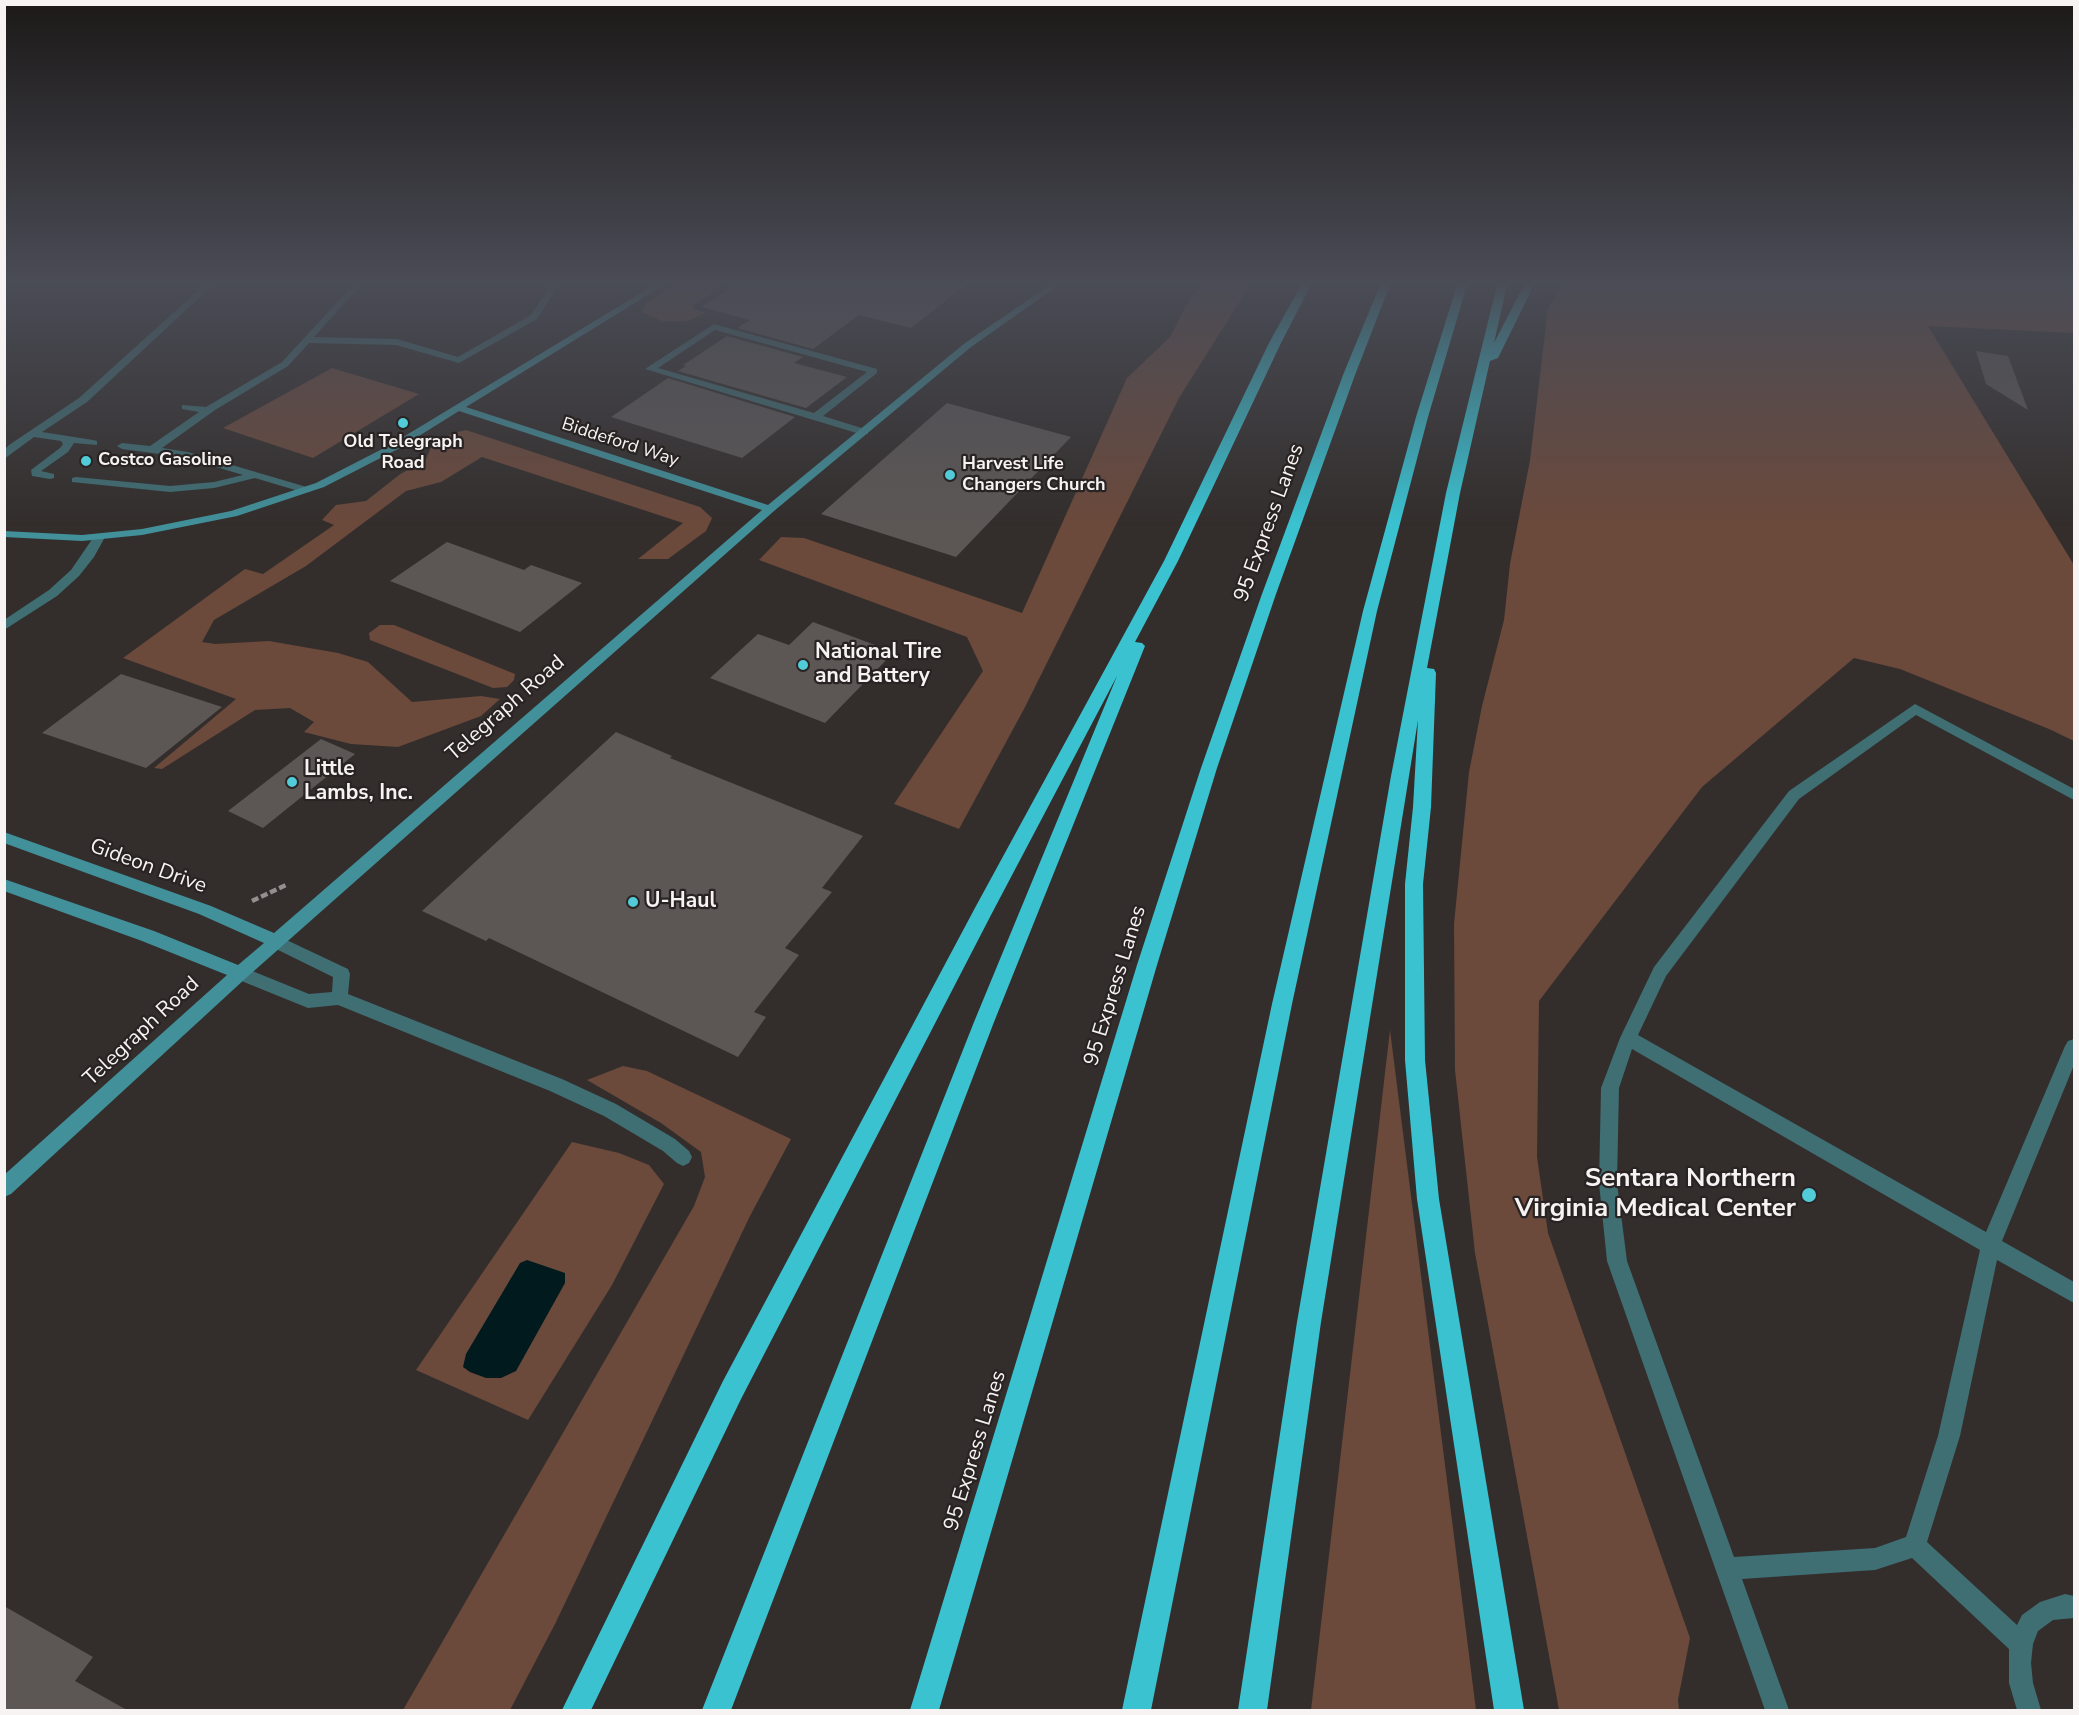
<!DOCTYPE html>
<html>
<head>
<meta charset="utf-8">
<style>
  body { margin:0 }
  #map { position:relative; width:2079px; height:1715px; overflow:hidden; background:#332e2c; font-family:"Nunito Sans",sans-serif }
  canvas { display:block }
  .frame { position:absolute; inset:0; border:6px solid #f6f3f2; pointer-events:none }
</style>
</head>
<body>
<div id="map">
<canvas width="2079" height="1715"></canvas>
<div class="frame"></div>
</div>
<script>
const ctx = document.querySelector('canvas').getContext('2d');
ctx.lineJoin = 'round';
function fill(path, color) {
  ctx.fillStyle = color;
  ctx.fill(path, 'evenodd');
}
function shape(rows) {
  const path = new Path2D();
  for (const r of rows) {
    path.moveTo(r[0], r[1]);
    for (let i = 2; i < r.length; i += 2) path.lineTo(r[i], r[i + 1]);
  }
  return path;
}
function stroke(path, color, width, dash) {
  ctx.strokeStyle = color;
  ctx.lineWidth = width;
  ctx.lineCap = dash ? 'butt' : 'round';
  ctx.setLineDash(dash || []);
  ctx.stroke(path);
}
function drawText(font, color, halo, rows, align = 'center') {
  ctx.font = font + ' "Nunito Sans",sans-serif';
  ctx.lineWidth = 4.5;
  ctx.setLineDash([]);
  ctx.textBaseline = 'middle';
  ctx.strokeStyle = halo;
  ctx.fillStyle = color;
  for (const [text, x, y, turn = 0] of rows) {
    ctx.save();
    ctx.translate(x, y);
    ctx.rotate((+turn || 0) * Math.PI / 180);
    ctx.textAlign = isNaN(turn) ? turn : align;
    if (halo) ctx.strokeText(text, 0, 0);
    ctx.fillText(text, 0, 0);
    ctx.restore();
  }
}
fill(shape([
  [675,285,724,285,693,306,694,309,706,313,687,321,662,321,642,312,646,303],
  [1203,285,1250,285,1179,398,1024,709,959,829,894,804,983,671,967,637,759,560,781,537,804,538,1022,613,1127,378,1170,337,1191,296],
  [1562,285,2074,285,2074,333,1928,326,2074,565,2074,741,2049,729,1900,669,1854,658,1702,787,1539,1001,1537,1157,1548,1233,1690,1638,1678,1700,1679,1710,1559,1710,1475,1253,1455,1070,1454,924,1469,772,1482,706,1504,620,1510,564,1530,460,1548,308],
  [332,368,419,394,313,458,223,428],
  [466,430,700,507,712,518,706,531,668,559,638,559,683,523,482,457,441,482,406,491,306,566,214,620,202,642,215,644,269,641,338,653,368,662,412,702,481,696,500,699,481,716,398,747,351,744,304,732,314,722,290,708,255,710,162,769,154,768,236,699,123,658,245,569,263,574,334,525,322,520,336,505,366,501,399,475,426,459,433,443,454,433],
  [380,625,394,625,515,674,514,680,507,687,493,688,370,640,369,633],
  [1390,1030,1476,1710,1311,1710],
  [623,1066,647,1071,791,1139,750,1216,555,1624,510,1710,403,1710,694,1206,705,1177,701,1152,661,1123,587,1080],
  [572,1142,619,1153,649,1165,664,1184,612,1285,528,1420,416,1370]
]), '#6b493b');
fill(shape([
  [527,1260,565,1273,565,1283,516,1371,501,1378,486,1378,470,1372,463,1367,466,1354,520,1263]
]), '#011a1d');
fill(shape([
  [736,285,966,285,911,328,859,315,813,349,737,328,750,320,701,307],
  [727,336,803,357,794,363,847,377,806,408,678,371,686,366,683,365],
  [1976,351,2008,356,2028,410,1986,384],
  [668,378,795,417,742,458,611,417],
  [947,403,1071,437,956,557,821,514],
  [447,542,524,570,531,565,582,583,520,632,390,581],
  [813,622,894,652,825,723,710,678,758,634,789,645],
  [121,674,222,707,146,768,42,733],
  [616,732,672,756,670,758,863,836,822,888,832,892,785,948,799,955,754,1012,766,1017,738,1057,489,938,486,941,422,911],
  [321,739,355,754,263,828,228,811],
  [4,1606,93,1657,75,1681,127,1710,4,1710]
]), '#5c5755');
stroke(shape([
  [252,901,286,885]
]), '#94908f', 4.5, [7, 3]);
fill(shape([
  [204,285,213,285,87,402,42,432,93,440,97,441,97,445,74,443,68,452,41,471,54,474,54,478,50,479,32,476,31,470,60,448,63,444,61,441,34,437,4,459,4,450,9,445,79,398,204,285],
  [353,285,361,285,314,337,397,339,458,357,531,315,551,285,559,285,537,319,459,363,396,345,309,343,288,366,215,410,162,448,188,452,310,488,310,492,302,492,255,478,214,488,170,492,72,482,72,478,76,477,170,486,214,482,243,475,183,457,122,449,117,446,122,443,150,446,199,412,182,409,182,405,206,407,282,362,353,285],
  [714,324,877,369,877,373,823,416,868,430,868,434,860,434,645,369,714,324],
  [715,330,867,372,814,413,658,368,715,330],
  [1915,704,2074,789,2074,800,1916,715,1799,799,1666,976,1638,1035,1986,1232,2065,1046,2068,1041,2074,1039,2074,1065,2002,1241,2074,1282,2074,1303,1997,1260,1960,1436,1927,1542,2017,1625,2022,1615,2040,1602,2065,1594,2074,1596,2074,1618,2053,1620,2038,1631,2033,1644,2031,1663,2033,1683,2041,1710,2017,1710,2009,1683,2009,1649,1912,1558,1875,1570,1742,1579,1789,1710,1765,1710,1607,1261,1599,1183,1601,1088,1620,1038,1654,967,1789,791,1915,704],
  [1632,1049,1980,1250,1938,1436,1906,1537,1875,1548,1734,1557,1627,1261,1617,1183,1619,1088,1632,1049],
  [276,935,348,969,350,974,348,994,562,1079,616,1104,675,1139,689,1151,692,1157,689,1163,683,1166,677,1163,663,1151,604,1116,550,1091,338,1005,308,1008,234,978,232,973,234,968,240,966,309,994,332,992,333,977,270,946,268,941,270,936,276,935]
]), '#3f6e73');
fill(shape([
  [99,534,105,537,94,557,79,576,57,596,4,630,4,620,49,590,71,570,95,535,99,534]
]), '#3f6e73');
fill(shape([
  [654,285,664,285,466,407,768,505,965,343,1050,285,1059,285,971,347,774,511,246,978,11,1194,4,1197,4,1175,227,975,142,941,4,891,4,879,154,931,238,965,264,943,199,914,4,843,4,832,211,906,274,933,762,510,459,411,398,449,324,487,237,516,142,535,82,541,4,537,4,531,82,535,142,529,231,511,316,483,390,445,654,285]
]), '#41909a');
fill(shape([
  [1301,285,1311,285,1281,343,1178,561,1135,642,1142,643,1145,646,994,1022,731,1710,702,1710,974,1022,1117,676,991,915,741,1399,591,1710,562,1710,723,1381,976,906,1164,561,1269,343,1301,285],
  [1380,285,1390,285,1355,375,1276,594,1217,768,1157,965,939,1710,910,1710,1137,965,1201,768,1262,594,1343,375,1380,285],
  [1457,285,1467,285,1428,417,1377,611,1292,1004,1151,1710,1122,1710,1272,1004,1363,611,1416,417,1457,285],
  [1497,285,1507,285,1494,343,1524,285,1534,285,1498,358,1490,361,1460,493,1427,668,1434,669,1436,673,1431,807,1423,884,1425,1060,1439,1199,1524,1710,1494,1710,1417,1199,1405,1060,1405,884,1413,807,1418,720,1321,1322,1267,1710,1238,1710,1297,1322,1391,776,1446,493,1497,285]
]), '#3ac2d1');
const sky = ctx.createLinearGradient(0, 0, 0, 525);
sky.addColorStop(0, '#1c1918');
sky.addColorStop(0.54, '#4a4c56');
sky.addColorStop(1, '#4a4c5600');
ctx.fillStyle = sky;
ctx.fillRect(0, 0, 2079, 525);
for (const [x, y, r, color] of [
  [403,423,6,"#52cbd9"],
  [86,461,6,"#52cbd9"],
  [950,475,6,"#52cbd9"],
  [803,665,6,"#52cbd9"],
  [292,782,6,"#52cbd9"],
  [633,902,6,"#52cbd9"],
  [1809,1195,8,"#52cbd9"]
]) {
  const dot = new Path2D();
  dot.arc(x, y, r, 0, 2 * Math.PI);
  ctx.fillStyle = color;
  ctx.fill(dot);
  stroke(dot, '#292423', 2);
}
drawText('bold 18px', '#f6f3f2', '#292423', [
  ["Old Telegraph",403,443,"center"],
  ["Road",403,464,"center"],
  ["Costco Gasoline",98,461],
  ["Harvest Life",962,465],
  ["Changers Church",962,486]
], 'left');
drawText('18px', '#f6f3f2', '#292423', [
  ["Biddeford Way",620,443,18]
]);
drawText('21px', '#f6f3f2', '#292423', [
  ["95 Express Lanes",1270,523,-70],
  ["Telegraph Road",506,709,-41],
  ["Gideon Drive",148,867,20],
  ["95 Express Lanes",1116,986,-73],
  ["Telegraph Road",142,1032,-43],
  ["95 Express Lanes",976,1451,-73]
]);
drawText('bold 21px', '#f6f3f2', '#292423', [
  ["National Tire",815,653],
  ["and Battery",815,677],
  ["Little",304,770],
  ["Lambs, Inc.",304,794],
  ["U-Haul",645,902]
], 'left');
drawText('bold 26px', '#f6f3f2', '#292423', [
  ["Sentara Northern",1796,1180],
  ["Virginia Medical Center",1796,1210]
], 'right');
</script>
</body>
</html>
